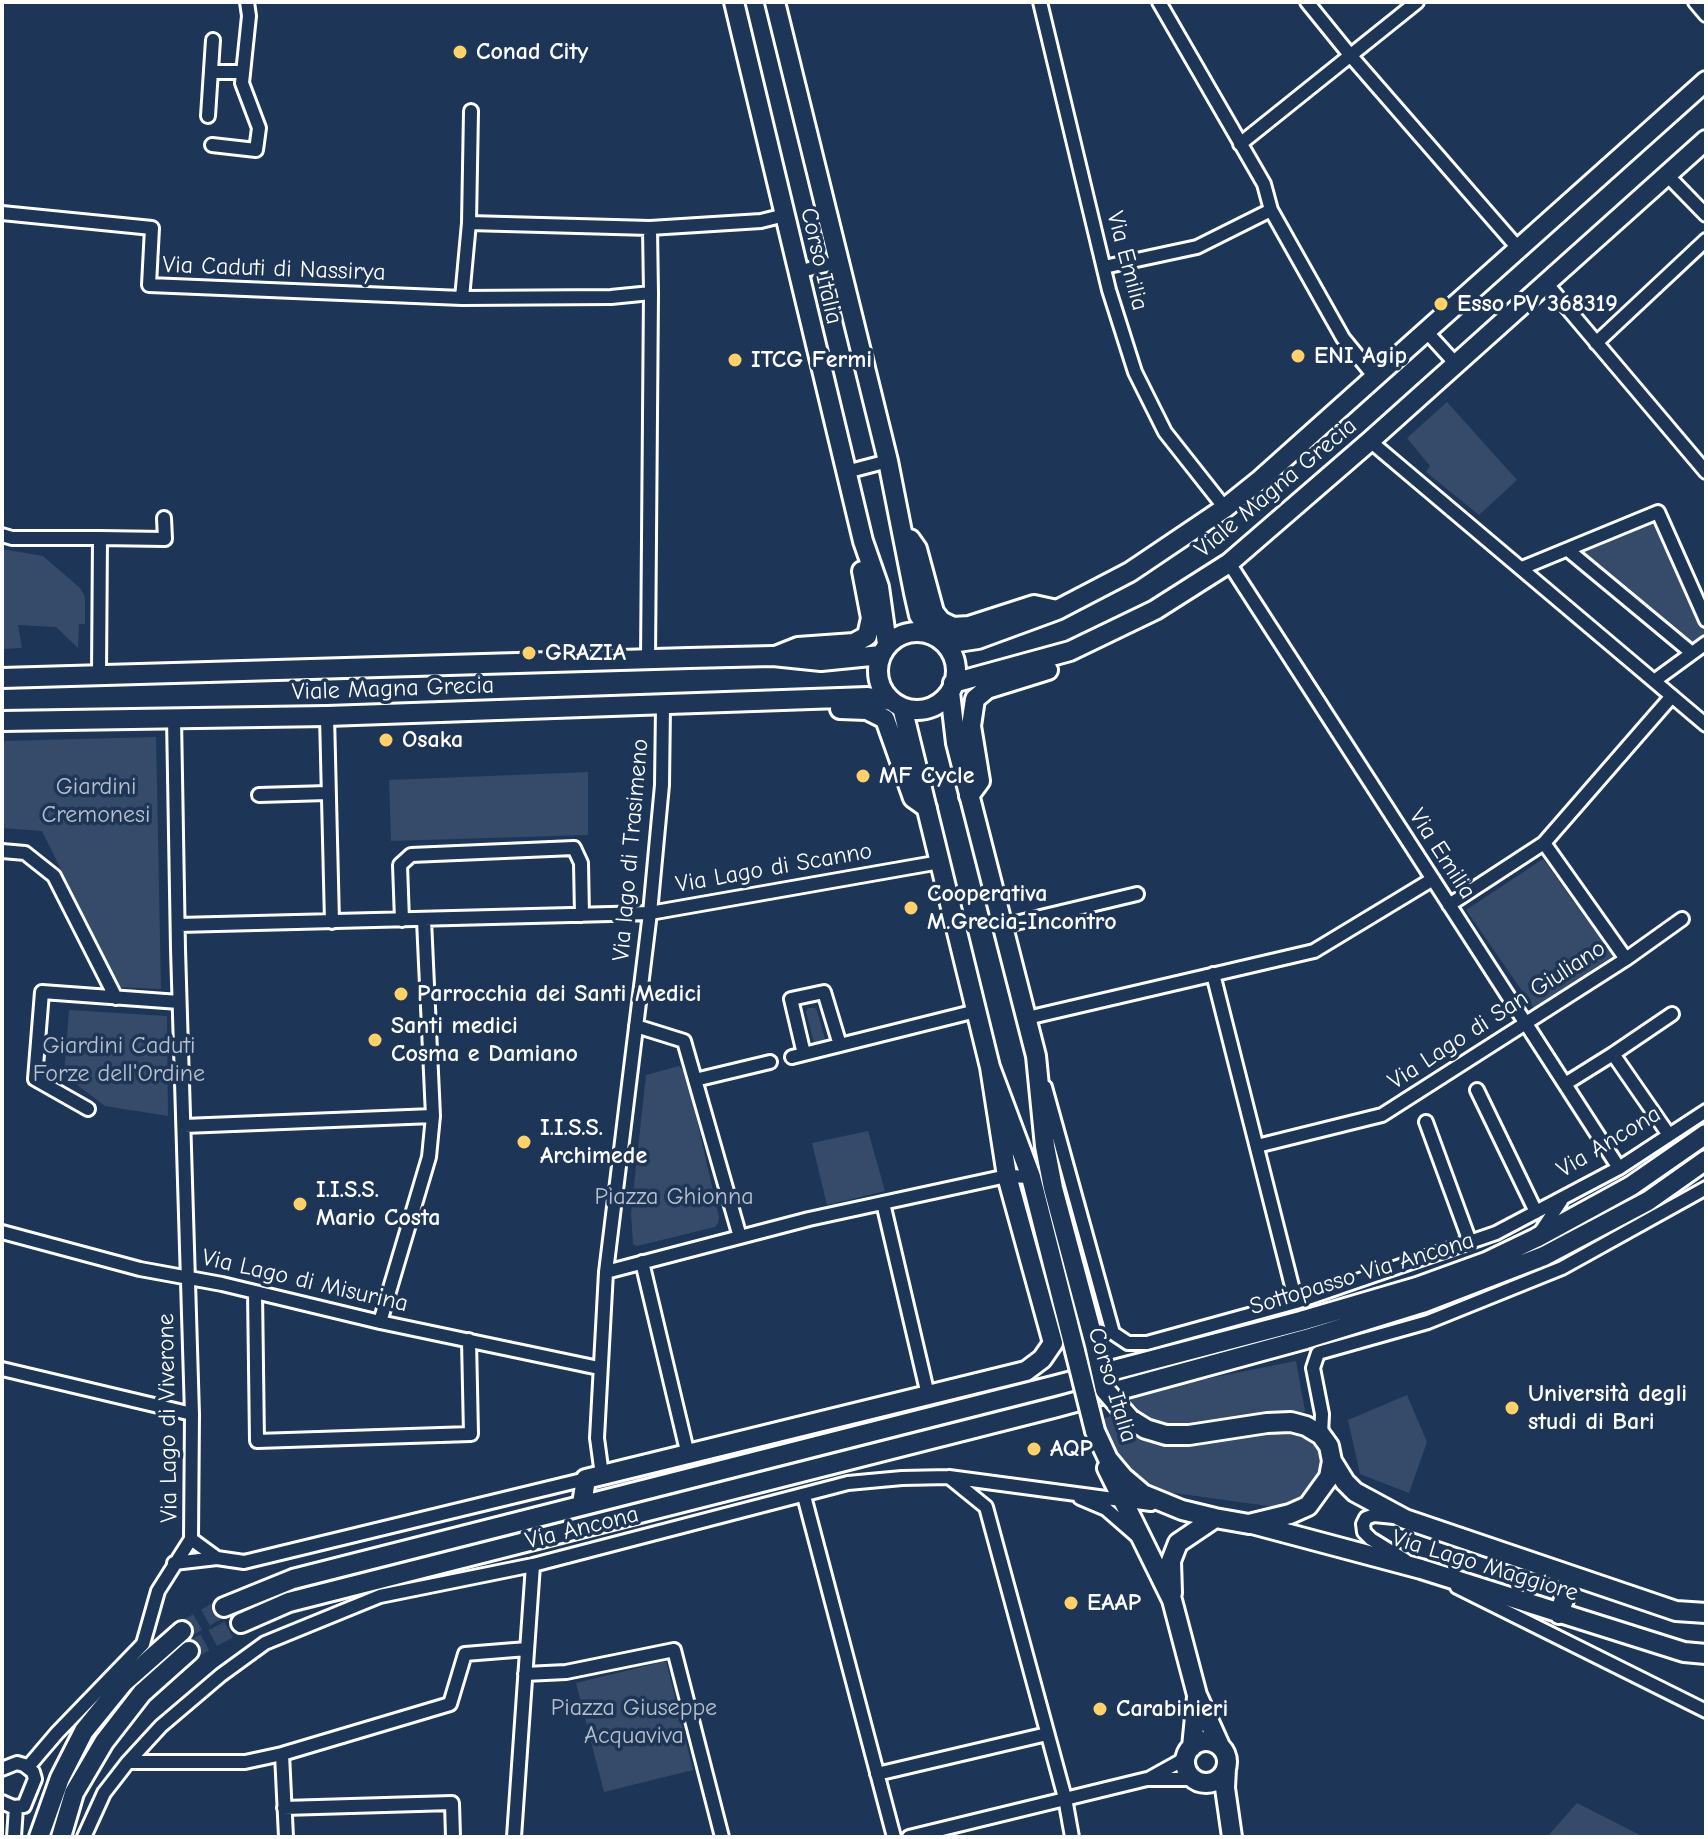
<!DOCTYPE html>
<html>
<head>
<meta charset="utf-8">
<style>
  body { margin:0 }
  #map { position:relative; width:1708px; height:1839px; overflow:hidden; background:#1d3557; font-family:"Comic Neue",sans-serif }
  canvas { display:block }
  .frame { position:absolute; inset:0; border:4px solid #fff; pointer-events:none }
</style>
</head>
<body>
<div id="map">
<canvas width="1708" height="1839"></canvas>
<div class="frame"></div>
</div>
<script>
const ctx = document.querySelector('canvas').getContext('2d');
ctx.lineJoin = 'round';
function fill(path, color) {
  ctx.fillStyle = color;
  ctx.fill(path, 'evenodd');
}
function shape(rows) {
  const path = new Path2D();
  for (const r of rows) {
    if (r.length === 3) {
      path.moveTo(r[0] + r[2], r[1]);
      path.arc(r[0], r[1], r[2], 0, 2 * Math.PI);
      continue;
    }
    path.moveTo(r[0], r[1]);
    for (let i = 2; i < r.length; i += 2) path.lineTo(r[i], r[i + 1]);
  }
  return path;
}
function stroke(path, color, width, dash) {
  ctx.strokeStyle = color;
  ctx.lineWidth = width;
  ctx.lineCap = dash ? 'butt' : 'round';
  ctx.setLineDash(dash || []);
  ctx.stroke(path);
}
function drawText(font, color, halo, rows, align = 'center') {
  ctx.font = font + ' "Comic Neue",sans-serif';
  ctx.lineWidth = 7;
  ctx.setLineDash([]);
  ctx.textBaseline = 'middle';
  ctx.strokeStyle = halo;
  ctx.fillStyle = color;
  for (const [text, x, y, turn = 0] of rows) {
    ctx.save();
    ctx.translate(x, y);
    ctx.rotate((+turn || 0) * Math.PI / 180);
    ctx.textAlign = isNaN(turn) ? turn : align;
    if (halo) ctx.strokeText(text, 0, 0);
    ctx.fillText(text, 0, 0);
    ctx.restore();
  }
}
fill(shape([
  [1447,402,1517,480,1479,515,1426,472,1430,466,1407,438],
  [1654,519,1706,631,1706,639,1695,647,1585,555,1586,547],
  [2,549,43,556,80,588,85,597,85,624,79,624,78,648,56,627,18,625,22,648,2,649],
  [156,737,161,989,119,987,42,831,2,828,2,741],
  [588,772,588,835,391,841,389,780],
  [1543,859,1613,956,1534,1008,1466,910],
  [808,1008,815,1008,817,1011,825,1039,823,1043,814,1043,806,1012],
  [69,1010,167,1016,168,1116,105,1106,64,1075],
  [679,1066,686,1073,719,1217,718,1223,715,1227,637,1246,633,1244,631,1213,646,1075],
  [868,1131,885,1191,827,1205,812,1143],
  [1019,1187,1024,1187,1071,1352,1056,1341],
  [1296,1361,1305,1411,1302,1414,1190,1428,1165,1428,1144,1418,1134,1409,1129,1394],
  [1407,1395,1427,1442,1409,1493,1360,1474,1348,1420],
  [1111,1416,1135,1433,1156,1441,1184,1444,1280,1429,1309,1434,1320,1444,1324,1464,1317,1484,1296,1502,1282,1508,1167,1492,1138,1477,1118,1457,1102,1423,1105,1418],
  [666,1661,693,1770,604,1792,576,1683],
  [1577,1803,1644,1837,1547,1837]
]), '#364b69');
stroke(shape([
  [182,1631,224,1607],
  [189,1651,241,1623]
]), '#344968', 18, [18, 9]);
const street = shape([
  [1040,2,1109,290,1135,372,1165,432,1225,508],
  [1159,2,1264,184,1271,210,1343,338,1374,376],
  [1307,2,1350,55,1518,248],
  [1695,2,1706,15],
  [211,72,243,72],
  [208,116,213,40],
  [1240,144,1417,2],
  [212,145,256,150,259,128,242,83,249,16,247,2],
  [1667,175,1706,215],
  [2,213,152,228,149,285,462,298,611,297,651,293,650,228,761,221,785,215],
  [469,223,650,228],
  [1104,267,1197,247,1271,210],
  [797,272,838,262],
  [1546,283,1706,472],
  [462,298,469,223,471,111],
  [1425,330,1456,364],
  [1596,343,1706,240],
  [1370,441,1706,725],
  [846,472,888,461],
  [2,535,12,538,100,538,99,674],
  [100,538,165,539,164,518],
  [1568,550,1692,653],
  [1229,563,1619,1168],
  [1522,568,1658,512,1706,620],
  [648,660,651,293],
  [1654,681,1706,643],
  [327,716,332,922],
  [174,718,178,949,192,1414,191,1539],
  [259,795,328,793],
  [2,851,25,853,54,876,116,998],
  [1449,905,1544,843,1672,696],
  [402,920,400,865,411,855,574,848,581,863,582,915],
  [178,925,650,913,940,862],
  [1003,926,1137,894],
  [1626,959,1682,919],
  [1213,974,1296,1302],
  [1027,1018,1314,951,1433,879],
  [636,1026,684,1041,740,1237],
  [804,1054,791,999,824,992,840,1045],
  [792,1057,976,1011],
  [695,1080,770,1062],
  [1565,1084,1613,1054],
  [1045,1087,1113,1333,1128,1343,1147,1343,1296,1302,1496,1233,1619,1168,1706,1111],
  [1477,1090,1536,1212],
  [88,1109,35,1079,42,992,179,1002],
  [1426,1122,1470,1242],
  [184,1126,433,1116],
  [1669,1135,1613,1054,1672,1014],
  [1257,1146,1382,1115,1626,959,1544,843],
  [883,1203,928,1395],
  [2,1232,140,1269,222,1284,380,1322,599,1368],
  [1538,1236,1561,1201],
  [642,1262,688,1455],
  [606,1272,809,1219,1007,1176,1031,1177],
  [255,1292,257,1441,471,1434,469,1340],
  [380,1322,429,1157,433,1116,424,920],
  [2,1369,192,1414],
  [1321,1435,1322,1414,1313,1368,1318,1353,1428,1322,1562,1268,1706,1188],
  [602,1475,597,1438,606,1272,650,913,662,785,663,706],
  [949,1477,986,1507,1065,1798,1072,1837],
  [804,1496,894,1837],
  [1080,1498,1106,1509,1137,1536],
  [1394,1517,1374,1515,1366,1518,1363,1524,1364,1532,1371,1539,1405,1560],
  [191,1539,217,1558,244,1562,586,1479],
  [174,1563,217,1558],
  [1457,1587,1706,1711],
  [525,1674,566,1672,674,1650,722,1837],
  [282,1754,286,1837],
  [128,1762,245,1762,282,1754,450,1704,465,1654,527,1649],
  [28,1767,57,1733,143,1644,158,1591,191,1539],
  [2,1769,17,1763,24,1765,33,1772,35,1779,24,1806,13,1807,2,1802],
  [877,1774,1047,1734],
  [1150,1778,1186,1758],
  [284,1808,452,1803,453,1837],
  [14,1837,16,1807],
  [84,1837,104,1793,128,1762,161,1726,221,1675,265,1643,380,1596,533,1565,848,1483,902,1478,949,1477,1151,1504],
  [514,1837,533,1565],
  [909,1837,1147,1779,1194,1779]
]);
const secondary = shape([
  [734,2,863,541,879,587,887,644],
  [775,2,888,461,914,593,919,615,931,634],
  [910,539,917,549,934,612,941,621,953,627,969,626,1034,605,1057,610],
  [917,671,39],
  [945,644,978,639,1057,610,1130,572,1225,508,1261,479,1706,81],
  [778,655,798,647,854,643,867,636,871,618,862,571],
  [2,678,689,658,773,656,821,661,881,655],
  [953,683,1070,651,1155,610,1229,563,1370,441,1706,140],
  [950,692,956,743,1036,1056,1045,1146,1053,1188,1095,1345],
  [902,707,990,1067,1031,1177,1075,1351],
  [840,709,867,710,885,719,913,798,927,808],
  [2,721,327,716,868,697,891,701],
  [969,796,980,781,971,726,975,699,987,689,1048,670],
  [1095,1431,1108,1459,1123,1477,1143,1494,1182,1510,1215,1518,1249,1524,1290,1514,1308,1506,1329,1477,1332,1461,1329,1446,1321,1435,1306,1426,1291,1422,1267,1423,1189,1435,1166,1435,1146,1429,1130,1419],
  [1332,1461,1345,1482,1355,1492,1405,1519,1676,1611,1706,1613],
  [1107,1468,1172,1600,1197,1695,1220,1746],
  [582,1504,586,1479,1026,1371,1042,1359,1053,1343,1007,1176,990,1067],
  [1252,1524,1421,1569,1684,1652,1706,1654],
  [1172,1593,1171,1561,1178,1543,1215,1518],
  [224,1607,293,1579,1053,1386,1301,1321,1417,1287,1486,1262,1536,1238,1631,1186,1706,1134],
  [1559,1614,1572,1576],
  [241,1623,289,1602,1057,1407,1306,1339,1422,1303,1544,1256,1648,1201,1706,1160],
  [1206,1762,21],
  [1192,1747,1197,1697],
  [1226,1768,1225,1788,1232,1837],
  [39,1837,60,1778,84,1731,123,1683,182,1631],
  [61,1837,74,1793,104,1742,142,1693,189,1651]
]);
stroke(street, '#fff', 18);
stroke(secondary, '#fff', 24);
stroke(street, '#1d3557', 12);
stroke(secondary, '#1d3557', 18);
const secondaryBridge = shape([
  [1095,1345,1105,1390,1130,1419],
  [1075,1351,1095,1431]
]);
stroke(secondaryBridge, '#fff', 24, []);
stroke(secondaryBridge, '#1d3557', 18);
for (const [x, y, r, color] of [
  [460,52,8,"#ffd166"],
  [1441,304,8,"#ffd166"],
  [1298,356,8,"#ffd166"],
  [735,360,8,"#ffd166"],
  [529,653,8,"#ffd166"],
  [386,740,8,"#ffd166"],
  [863,776,8,"#ffd166"],
  [911,908,8,"#ffd166"],
  [401,994,8,"#ffd166"],
  [375,1040,8,"#ffd166"],
  [524,1142,8,"#ffd166"],
  [300,1204,8,"#ffd166"],
  [1512,1408,8,"#ffd166"],
  [1034,1449,8,"#ffd166"],
  [1071,1603,8,"#ffd166"],
  [1100,1709,8,"#ffd166"]
]) {
  const dot = new Path2D();
  dot.arc(x, y, r, 0, 2 * Math.PI);
  ctx.fillStyle = color;
  ctx.fill(dot);
  stroke(dot, '#1d3557', 3);
}
drawText('bold 24px', '#fff', '#1d3557', [
  ["Conad City",476,52],
  ["Esso PV 368319",1457,304],
  ["ENI Agip",1314,356],
  ["ITCG Fermi",751,360],
  ["GRAZIA",545,653],
  ["Osaka",402,740],
  ["MF Cycle",879,776],
  ["Cooperativa",927,894],
  ["M.Grecia-Incontro",927,922],
  ["Parrocchia dei Santi Medici",417,994],
  ["Santi medici",391,1026],
  ["Cosma e Damiano",391,1054],
  ["I.I.S.S.",540,1128],
  ["Archimede",540,1156],
  ["I.I.S.S.",316,1190],
  ["Mario Costa",316,1218],
  ["Università degli",1528,1394],
  ["studi di Bari",1528,1422],
  ["AQP",1050,1449],
  ["EAAP",1087,1603],
  ["Carabinieri",1116,1709]
], 'left');
drawText('24px', '#fff', '#1d3557', [
  ["Via Emilia",1127,261,75],
  ["Corso Italia",821,266,77],
  ["Via Caduti di Nassirya",274,269,2],
  ["Viale Magna Grecia",1276,488,-40],
  ["Viale Magna Grecia",393,689,-2],
  ["Via lago di Trasimeno",631,850,-85],
  ["Via Emilia",1442,854,57],
  ["Via Lago di Scanno",774,868,-10],
  ["Via Lago di San Giuliano",1497,1015,-33],
  ["Via Ancona",1609,1142,-31],
  ["Sottopasso Via Ancona",1362,1274,-17],
  ["Via Lago di Misurina",305,1281,13],
  ["Corso Italia",1112,1385,73],
  ["Via Lago di Viverone",168,1418,-91],
  ["Via Ancona",582,1528,-14],
  ["Via Lago Maggiore",1485,1566,17]
]);
drawText('24px', '#b9c0ca', '#1d3557', [
  ["Giardini",96,787],
  ["Cremonesi",96,815],
  ["Giardini Caduti",119,1046],
  ["Forze dell'Ordine",119,1074],
  ["Piazza Ghionna",674,1197],
  ["Piazza Giuseppe",634,1708],
  ["Acquaviva",634,1736]
]);
</script>
</body>
</html>
